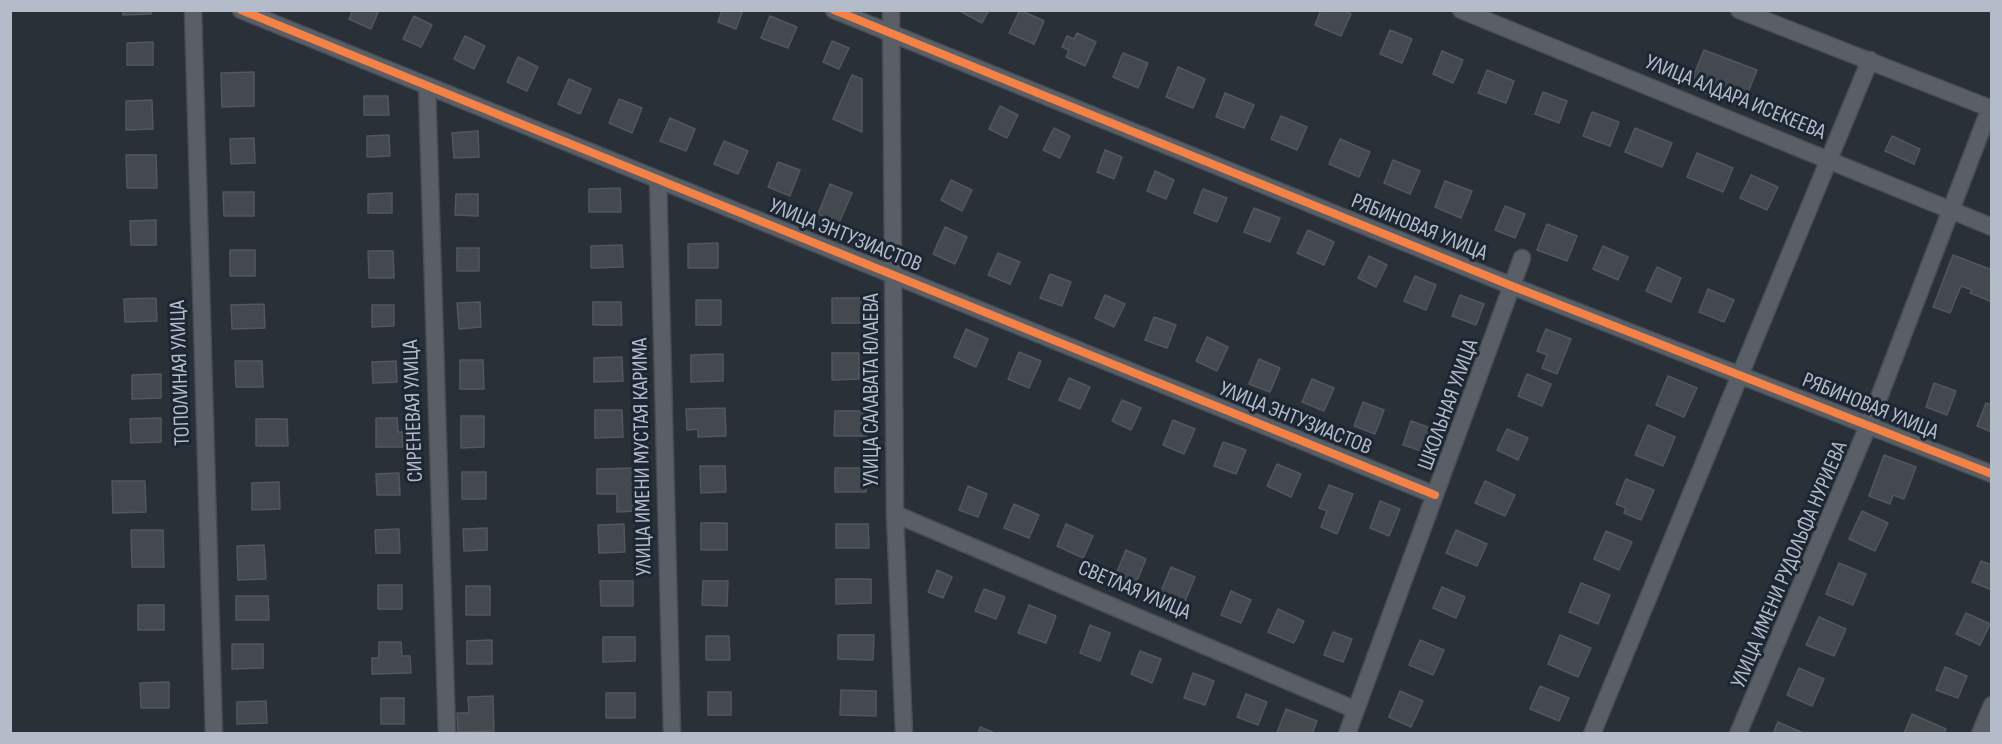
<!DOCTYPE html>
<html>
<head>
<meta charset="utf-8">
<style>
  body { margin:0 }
  #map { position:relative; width:2002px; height:744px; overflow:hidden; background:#2a3038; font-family:"Sofia Sans Condensed",sans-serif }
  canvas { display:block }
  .frame { position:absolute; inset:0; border:12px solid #b4bcc9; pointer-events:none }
</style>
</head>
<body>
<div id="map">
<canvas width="2002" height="744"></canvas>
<div class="frame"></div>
</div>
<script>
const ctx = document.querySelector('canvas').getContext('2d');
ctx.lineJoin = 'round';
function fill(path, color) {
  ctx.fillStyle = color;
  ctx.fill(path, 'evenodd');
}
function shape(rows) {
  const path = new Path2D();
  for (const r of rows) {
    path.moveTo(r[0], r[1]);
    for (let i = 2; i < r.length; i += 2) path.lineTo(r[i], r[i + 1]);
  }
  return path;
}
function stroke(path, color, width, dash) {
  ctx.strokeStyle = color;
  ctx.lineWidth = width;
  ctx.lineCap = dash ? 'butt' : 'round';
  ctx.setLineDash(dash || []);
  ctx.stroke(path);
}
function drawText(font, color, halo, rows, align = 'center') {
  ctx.font = font + ' "Sofia Sans Condensed",sans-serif';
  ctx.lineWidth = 6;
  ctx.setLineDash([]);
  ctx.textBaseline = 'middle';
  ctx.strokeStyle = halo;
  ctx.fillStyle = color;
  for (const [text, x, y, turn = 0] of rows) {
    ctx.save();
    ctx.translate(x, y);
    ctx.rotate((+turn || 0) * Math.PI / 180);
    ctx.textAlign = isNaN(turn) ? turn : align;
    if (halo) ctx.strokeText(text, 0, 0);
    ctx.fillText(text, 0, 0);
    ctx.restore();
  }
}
const building = shape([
  [123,10,151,10,151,14,123,15,123,10],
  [353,10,379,10,371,29,349,19,353,10],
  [722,10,743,10,736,29,718,22,722,10],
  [958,10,989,10,982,23,958,10],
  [1020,10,1044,21,1034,44,1009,33,1020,10],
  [1321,10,1343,10,1351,14,1341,36,1315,25,1321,10],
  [414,16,432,25,421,47,403,39,414,16],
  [770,16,797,27,788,48,761,38,770,16],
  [1390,30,1412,39,1402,63,1380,54,1390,30],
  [1077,33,1096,42,1085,66,1066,57,1069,50,1062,47,1067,36,1074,39,1077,33],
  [465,36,485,46,474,69,454,59,465,36],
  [832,41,849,48,839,69,823,62,832,41],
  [153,42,153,65,127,65,127,43,153,42],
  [1704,50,1757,70,1742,107,1689,87,1704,50],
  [1442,51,1463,60,1453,83,1433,74,1442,51],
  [1123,53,1148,63,1138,88,1113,77,1123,53],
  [518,57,538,67,527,91,507,82,518,57],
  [1178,67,1205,79,1193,108,1166,97,1178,67],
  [1487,70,1514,81,1506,103,1478,93,1487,70],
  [254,72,254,106,222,107,221,73,254,72],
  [852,75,862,79,862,132,833,119,852,75],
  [569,79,591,89,580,114,558,104,569,79],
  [1543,92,1567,101,1559,123,1535,114,1543,92],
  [1225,93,1254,105,1244,128,1216,117,1225,93],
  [364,96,388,96,389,115,364,115,364,96],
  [619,99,642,108,632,133,609,123,619,99],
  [152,100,153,129,126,130,126,101,152,100],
  [1000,106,1018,115,1007,138,989,129,1000,106],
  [1592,112,1619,122,1610,146,1583,136,1592,112],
  [1281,116,1307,127,1297,150,1271,139,1281,116],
  [670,118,695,129,686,151,660,141,670,118],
  [1054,128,1070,136,1060,158,1043,150,1054,128],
  [1635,128,1672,143,1662,167,1625,152,1635,128],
  [478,131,479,157,454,158,452,133,478,131],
  [389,135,390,156,367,157,367,136,389,135],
  [1892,136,1920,149,1914,164,1885,151,1892,136],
  [254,138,255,163,231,164,230,139,254,138],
  [1340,139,1370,152,1359,177,1329,164,1340,139],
  [724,141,748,151,738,174,714,164,724,141],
  [1105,150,1122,157,1114,179,1097,172,1105,150],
  [1697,153,1733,168,1723,192,1687,177,1697,153],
  [126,155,156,155,157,188,127,188,126,155],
  [1393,160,1420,171,1410,194,1384,183,1393,160],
  [778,162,800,170,790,196,768,187,778,162],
  [1155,171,1174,180,1166,199,1147,191,1155,171],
  [1751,175,1778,187,1767,210,1740,198,1751,175],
  [951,180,972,190,962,211,941,200,951,180],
  [1445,181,1472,191,1461,218,1435,207,1445,181],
  [830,184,852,193,839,223,818,214,830,184],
  [620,188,621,212,589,212,589,189,620,188],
  [1203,189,1227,198,1217,222,1194,213,1203,189],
  [223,192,254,192,254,216,224,216,223,192],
  [392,193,392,213,368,213,368,194,392,193],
  [456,194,478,194,478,216,455,215,456,194],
  [1505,206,1525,214,1515,238,1495,230,1505,206],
  [1254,208,1280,218,1270,242,1244,232,1254,208],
  [156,220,156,245,131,245,130,221,156,220],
  [1547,224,1577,236,1567,261,1537,250,1547,224],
  [945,227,967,237,955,264,933,254,945,227],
  [1308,230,1334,242,1324,265,1297,253,1308,230],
  [718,243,718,268,688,268,688,244,718,243],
  [622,245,623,267,591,268,591,246,622,245],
  [1603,246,1628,257,1618,280,1593,269,1603,246],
  [457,248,479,248,479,271,457,271,457,248],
  [230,250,255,250,255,276,230,276,230,250],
  [368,251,393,251,394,278,369,278,368,251],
  [998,253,1020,262,1010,284,988,275,998,253],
  [1953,255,1992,270,1992,296,1990,301,1970,293,1972,290,1961,286,1950,313,1933,307,1953,255],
  [1369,256,1387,265,1376,287,1358,278,1369,256],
  [1657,267,1681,278,1671,302,1646,291,1657,267],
  [1050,274,1071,282,1062,306,1040,298,1050,274],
  [1415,276,1436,285,1426,310,1404,301,1415,276],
  [1708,289,1734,300,1724,322,1699,312,1708,289],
  [1105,295,1125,304,1114,327,1095,318,1105,295],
  [1460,295,1484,304,1476,325,1452,316,1460,295],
  [156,298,157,321,125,322,124,299,156,298],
  [832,298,866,298,866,323,832,323,832,298],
  [696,300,721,300,721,325,696,325,696,300],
  [480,302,481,327,459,329,457,303,480,302],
  [593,302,621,302,622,325,593,325,593,302],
  [264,304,265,328,232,329,231,305,264,304],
  [372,305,394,305,394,326,372,327,372,305],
  [1154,317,1176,325,1167,348,1145,340,1154,317],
  [966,329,988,339,976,367,954,357,966,329],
  [1546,329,1571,339,1557,374,1542,368,1547,355,1537,351,1546,329],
  [1207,337,1228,347,1217,371,1196,361,1207,337],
  [1019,352,1041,361,1029,388,1008,379,1019,352],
  [832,353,859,353,859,379,832,380,832,353],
  [723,354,723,381,691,382,691,355,723,354],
  [622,357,623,381,594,382,594,358,622,357],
  [1259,359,1280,368,1270,392,1249,384,1259,359],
  [460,360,483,360,484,389,460,389,460,360],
  [235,361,262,361,263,387,236,387,235,361],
  [396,361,397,382,373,383,372,362,396,361],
  [161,374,161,398,132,399,132,375,161,374],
  [1527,374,1551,384,1542,406,1518,396,1527,374],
  [1668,376,1697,388,1684,417,1656,405,1668,376],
  [1069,378,1090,387,1080,409,1059,400,1069,378],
  [1312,379,1334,388,1324,411,1302,402,1312,379],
  [1934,383,1956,391,1947,415,1926,407,1934,383],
  [1122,400,1141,408,1131,430,1112,421,1122,400],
  [1363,402,1384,410,1375,434,1354,426,1363,402],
  [1986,403,1992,405,1992,432,1977,426,1986,403],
  [725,408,726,436,698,437,698,429,687,430,686,409,725,408],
  [595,410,622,410,623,437,595,438,595,410],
  [835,411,867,411,867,436,834,436,835,411],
  [461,416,484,416,484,447,461,448,461,416],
  [161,418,161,442,131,443,130,419,161,418],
  [376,418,397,418,398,432,402,432,403,447,376,447,376,418],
  [256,419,287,419,288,446,256,446,256,419],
  [1173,420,1195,429,1184,454,1163,445,1173,420],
  [1411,421,1433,429,1425,452,1403,445,1411,421],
  [1648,425,1675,437,1663,466,1635,455,1648,425],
  [1507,429,1528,438,1518,460,1497,450,1507,429],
  [1223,442,1246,450,1236,474,1214,466,1223,442],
  [1884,455,1916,467,1904,499,1893,495,1890,504,1869,496,1884,455],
  [1277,464,1301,474,1291,497,1267,486,1277,464],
  [700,466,725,466,726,492,701,493,700,466],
  [636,468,636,511,617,512,617,494,597,494,597,469,636,468],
  [835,468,866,468,866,492,835,492,835,468],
  [462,472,486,472,486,499,462,499,462,472],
  [399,473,400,495,377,495,376,474,399,473],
  [1626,479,1654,490,1641,520,1624,513,1626,508,1616,504,1626,479],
  [112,481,145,481,146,512,113,513,112,481],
  [1485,481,1515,495,1505,516,1475,503,1485,481],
  [279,482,280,509,252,510,252,483,279,482],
  [1329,485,1353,494,1337,534,1321,527,1327,511,1319,508,1329,485],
  [968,486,987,494,978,517,959,510,968,486],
  [1380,501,1400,509,1389,536,1370,528,1380,501],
  [1014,504,1039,515,1029,538,1004,528,1014,504],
  [1862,511,1888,523,1875,551,1849,539,1862,511],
  [701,523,727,523,727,550,701,550,701,523],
  [624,524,625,552,599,553,598,525,624,524],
  [836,524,868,524,869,548,836,548,836,524],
  [1066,524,1093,536,1083,558,1057,546,1066,524],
  [487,528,487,550,464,551,463,529,487,528],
  [399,529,400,553,376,553,375,530,399,529],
  [131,530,163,530,164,567,132,567,131,530],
  [1456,530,1487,544,1477,566,1446,553,1456,530],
  [1606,531,1632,542,1619,570,1594,559,1606,531],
  [264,545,266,579,238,580,237,546,264,545],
  [1126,550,1146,559,1136,583,1116,574,1126,550],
  [1981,561,1992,565,1992,590,1972,582,1981,561],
  [1839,563,1866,574,1853,605,1826,594,1839,563],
  [1171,567,1195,577,1185,601,1161,591,1171,567],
  [937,570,952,577,943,598,928,592,937,570],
  [836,579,871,579,871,603,836,604,836,579],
  [600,581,633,581,633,606,601,606,600,581],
  [703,581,728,581,727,606,702,605,703,581],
  [1581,583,1610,595,1598,624,1569,612,1581,583],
  [378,585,402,585,402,609,378,609,378,585],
  [466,586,490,586,490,615,466,615,466,586],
  [1442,587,1465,597,1456,618,1433,608,1442,587],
  [984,589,1005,597,996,619,975,611,984,589],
  [1231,591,1251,600,1241,623,1221,615,1231,591],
  [236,596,268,596,269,620,236,620,236,596],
  [138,605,164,605,164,630,138,630,138,605],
  [1029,605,1056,616,1046,643,1018,633,1029,605],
  [1278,609,1304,621,1294,643,1268,632,1278,609],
  [1966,613,1990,624,1980,645,1956,634,1966,613],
  [1819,617,1846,629,1834,656,1806,645,1819,617],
  [1090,625,1110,633,1100,661,1080,653,1090,625],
  [1333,632,1352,639,1343,662,1324,655,1333,632],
  [838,635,874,635,873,660,838,659,838,635],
  [1560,635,1591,648,1578,677,1548,664,1560,635],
  [706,636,729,636,730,660,706,660,706,636],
  [603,637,635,637,635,661,603,662,603,637],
  [492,640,492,664,467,664,467,641,492,640],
  [1420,640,1444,650,1433,675,1409,665,1420,640],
  [379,642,401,642,402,656,410,656,411,673,372,674,372,658,379,658,379,642],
  [232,644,263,644,263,668,232,669,232,644],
  [1140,651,1161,659,1152,683,1131,674,1140,651],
  [1945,667,1967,676,1958,698,1936,690,1945,667],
  [1799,668,1824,679,1812,706,1787,695,1799,668],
  [1193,673,1214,681,1205,705,1184,698,1193,673],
  [169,682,169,708,141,708,140,683,169,682],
  [1540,686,1569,698,1559,721,1530,709,1540,686],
  [841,690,876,691,876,716,840,715,841,690],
  [1400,691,1423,701,1411,727,1389,717,1400,691],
  [708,692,731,692,731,715,708,715,708,692],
  [606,693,635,693,635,718,606,718,606,693],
  [1246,694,1267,702,1258,725,1237,717,1246,694],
  [493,696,494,731,458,732,457,713,469,713,468,697,493,696],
  [381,698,404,698,404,724,381,724,381,698],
  [266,701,267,723,237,724,237,702,266,701],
  [1286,709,1317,721,1312,734,1277,733,1286,709],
  [1912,714,1946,729,1944,734,1904,734,1912,714],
  [1778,722,1803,733,1803,734,1773,734,1778,722],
  [980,727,997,734,978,734,980,727]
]);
fill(building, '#444950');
stroke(building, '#52575f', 1.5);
const minor = shape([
  [193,10,214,734],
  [241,10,1435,495],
  [834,10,1512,286,1992,474],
  [891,10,895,514,904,734],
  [1461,10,1992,227],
  [1739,10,1992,109],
  [427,86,447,734],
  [658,180,672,734],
  [895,514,1356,710],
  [1347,734,1522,258],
  [1592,734,1870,60],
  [1738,734,1868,426,1990,108],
  [1980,734,1992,705]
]);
stroke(minor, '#484c53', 19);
stroke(minor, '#5a5e66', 16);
stroke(shape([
  [241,10,1435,495],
  [834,10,1512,286,1992,474]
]), '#f48246', 8);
drawText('22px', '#b4bcc9', '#1d2633', [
  ["УЛИЦА АЛДАРА ИСЕКЕЕВА",1735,98,22],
  ["РЯБИНОВАЯ УЛИЦА",1419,228,22],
  ["УЛИЦА ЭНТУЗИАСТОВ",845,236,22],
  ["ТОПОЛИНАЯ УЛИЦА",181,373,-92],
  ["УЛИЦА САЛАВАТА ЮЛАЕВА",872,390,-90],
  ["ШКОЛЬНАЯ УЛИЦА",1449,405,-70],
  ["РЯБИНОВАЯ УЛИЦА",1870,407,22],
  ["СИРЕНЕВАЯ УЛИЦА",414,411,-92],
  ["УЛИЦА ЭНТУЗИАСТОВ",1295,419,22],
  ["УЛИЦА ИМЕНИ МУСТАЯ КАРИМА",643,457,-91],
  ["УЛИЦА ИМЕНИ РУДОЛЬФА НУРИЕВА",1790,565,-67],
  ["СВЕТЛАЯ УЛИЦА",1134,591,23]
]);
</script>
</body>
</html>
